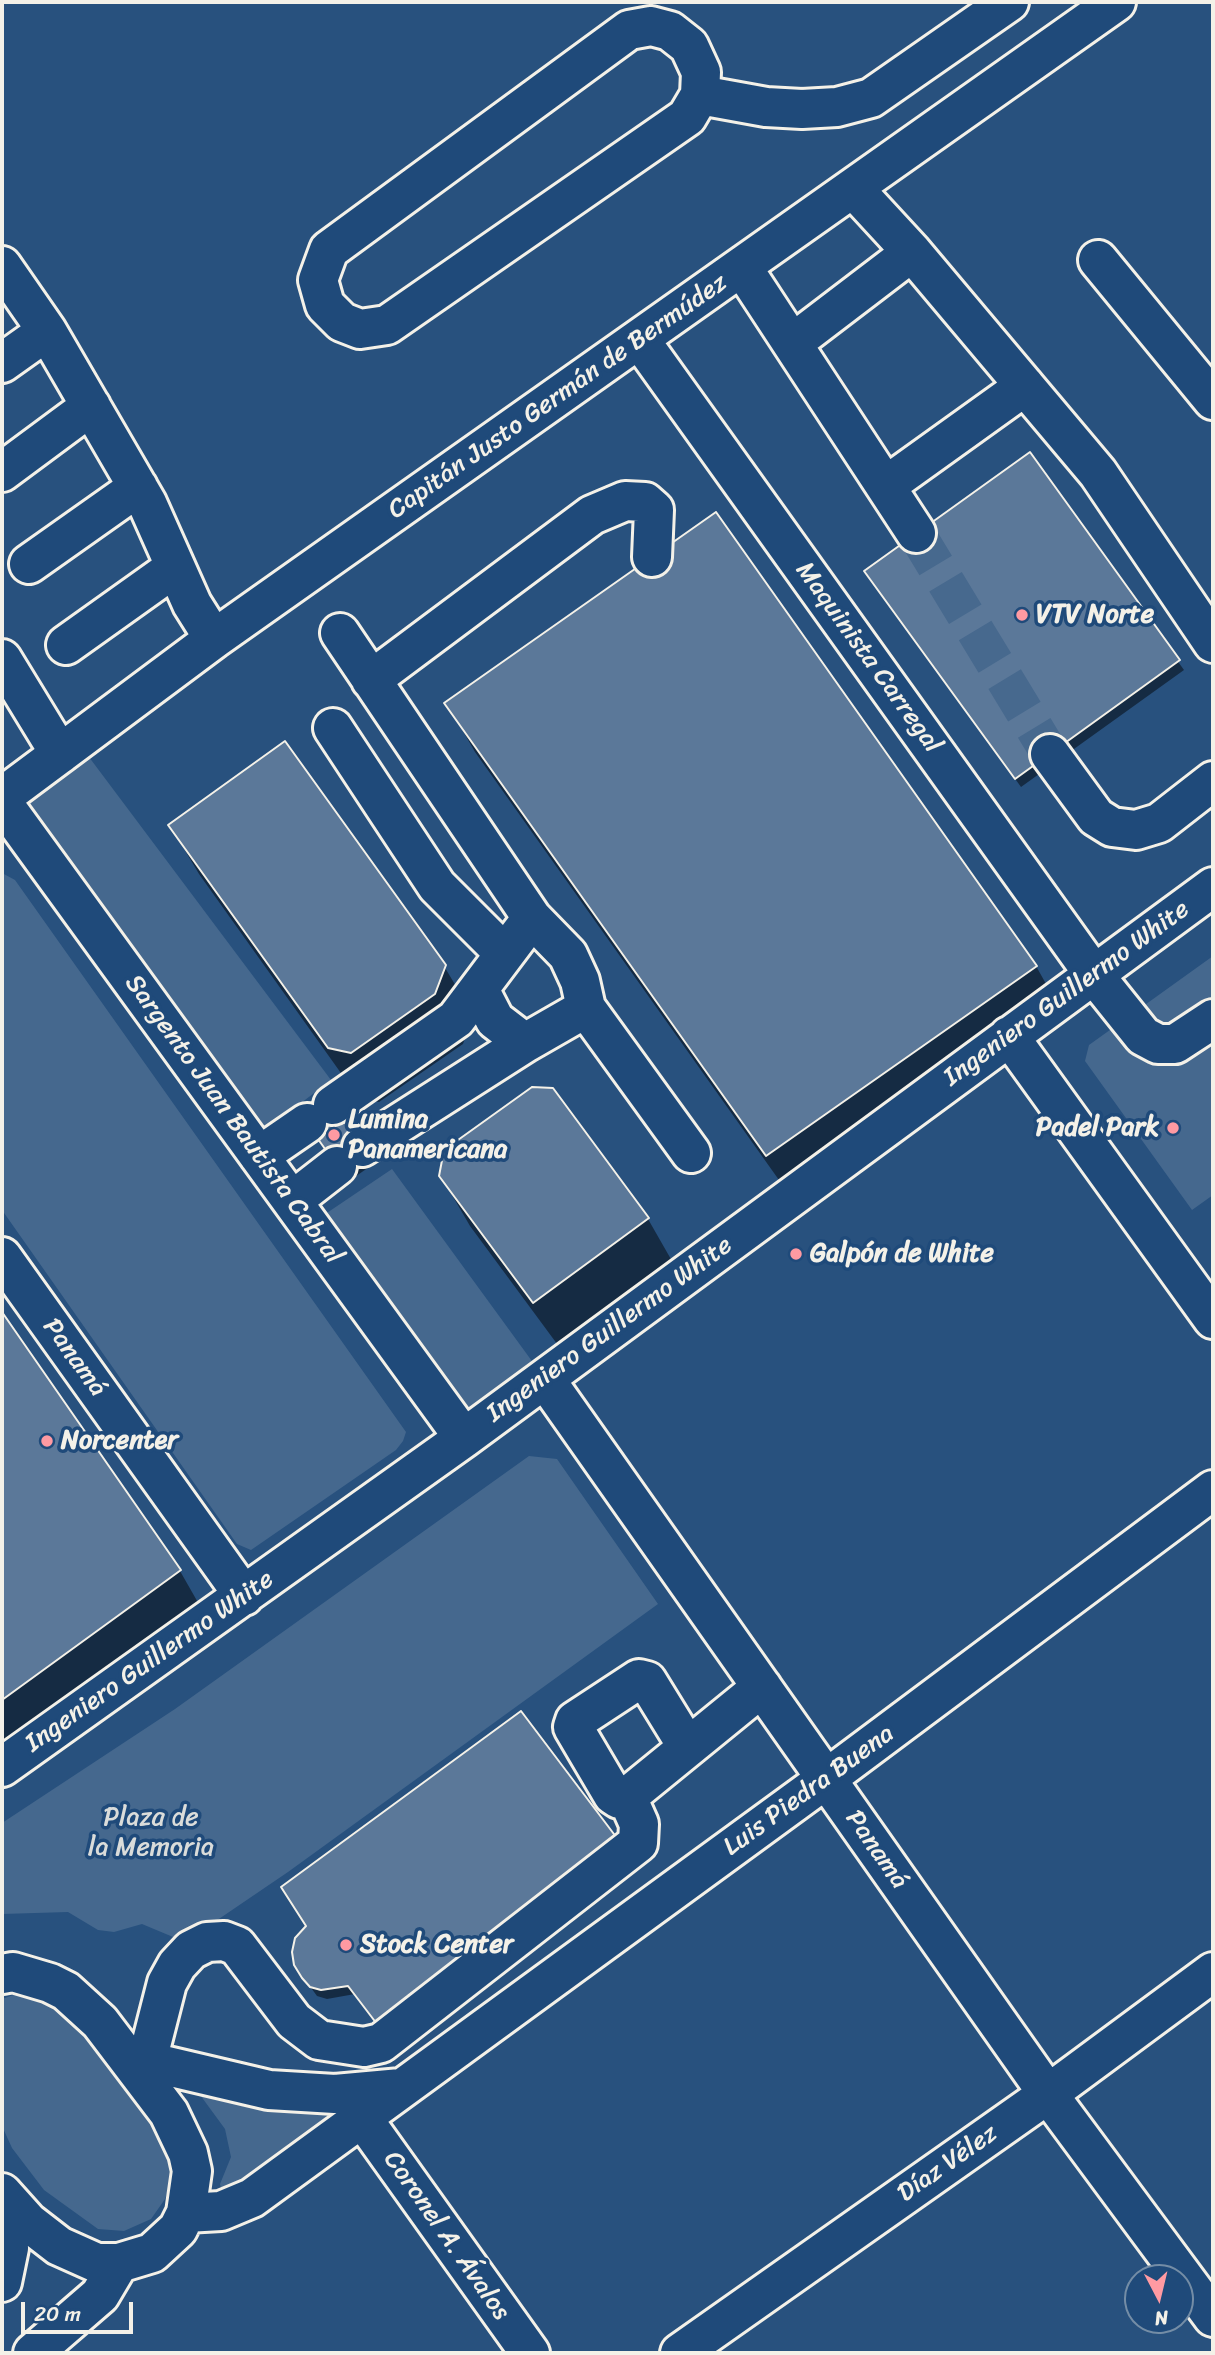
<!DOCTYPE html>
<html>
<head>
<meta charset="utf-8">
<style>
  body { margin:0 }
  #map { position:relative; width:1215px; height:2355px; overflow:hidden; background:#28517e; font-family:Sriracha,sans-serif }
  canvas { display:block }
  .frame { position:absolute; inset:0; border:4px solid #f4f1e8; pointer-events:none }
  .north { position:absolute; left:1124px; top:2264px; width:70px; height:70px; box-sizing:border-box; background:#1f4a7a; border:2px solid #748da6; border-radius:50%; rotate:173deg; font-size:19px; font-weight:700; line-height:28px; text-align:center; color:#f4f1e8 }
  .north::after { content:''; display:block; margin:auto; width:24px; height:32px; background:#ff9aa2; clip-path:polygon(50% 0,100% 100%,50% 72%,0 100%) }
  .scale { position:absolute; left:21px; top:2302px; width:112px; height:32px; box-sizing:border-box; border:4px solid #f4f1e8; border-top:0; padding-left:9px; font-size:21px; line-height:24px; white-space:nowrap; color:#f4f1e8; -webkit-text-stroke:5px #1f4a7a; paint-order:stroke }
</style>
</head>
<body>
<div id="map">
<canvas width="1215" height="2355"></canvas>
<div class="frame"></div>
<div class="north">N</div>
<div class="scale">20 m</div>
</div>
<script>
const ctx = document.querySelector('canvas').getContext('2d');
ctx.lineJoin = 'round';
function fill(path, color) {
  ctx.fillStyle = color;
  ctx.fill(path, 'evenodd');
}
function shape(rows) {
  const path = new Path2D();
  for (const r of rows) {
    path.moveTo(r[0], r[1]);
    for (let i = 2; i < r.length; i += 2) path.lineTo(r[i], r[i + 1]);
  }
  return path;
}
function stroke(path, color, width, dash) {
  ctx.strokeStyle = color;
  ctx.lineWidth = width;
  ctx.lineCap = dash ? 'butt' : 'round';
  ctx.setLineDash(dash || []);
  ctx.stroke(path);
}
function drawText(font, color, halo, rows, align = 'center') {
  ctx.font = font + ' Sriracha,sans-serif';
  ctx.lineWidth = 7;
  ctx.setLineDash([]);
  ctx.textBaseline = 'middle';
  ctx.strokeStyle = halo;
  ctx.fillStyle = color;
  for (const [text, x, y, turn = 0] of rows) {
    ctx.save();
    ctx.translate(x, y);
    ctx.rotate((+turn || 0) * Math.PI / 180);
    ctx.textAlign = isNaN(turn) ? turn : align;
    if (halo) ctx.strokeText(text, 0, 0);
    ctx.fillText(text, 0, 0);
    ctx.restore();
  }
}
fill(shape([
  [77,741,331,1080,249,1143,2,802],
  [2,873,15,880,406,1432,403,1441,396,1450,251,1550,237,1544,2,1210],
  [1213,956,1213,1195,1192,1210,1085,1061,1089,1045],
  [392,1169,545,1379,464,1438,309,1225],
  [529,1456,557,1459,658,1604,288,1872,185,1942,142,1924,114,1932,98,1930,68,1912,2,1914,2,1823,175,1709],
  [22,1992,43,1995,78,2020,167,2143,175,2172,165,2199,151,2219,124,2231,98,2229,44,2190,12,2148,2,2126,2,1999],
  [195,2088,339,2108,237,2187,222,2192,220,2184,231,2157,225,2129]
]), '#45688e');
fill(shape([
  [1030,455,1184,670,1021,787,872,580],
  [447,703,1036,966,1064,1016,796,1204,475,752],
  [170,825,444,966,473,1015,463,1044,379,1102,358,1097,199,874],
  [552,1090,648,1219,676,1268,563,1352,470,1226,441,1176],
  [308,1125,367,1156,372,1165,349,1181],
  [2,1315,180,1571,208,1620,2,1770],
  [625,1851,355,1994,327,1999,317,1996,301,1974]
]), '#0007');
const building = shape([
  [1030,452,1180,660,1015,779,864,571,1030,452],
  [716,512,1037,966,766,1156,444,703,716,512],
  [285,741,446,965,435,994,351,1053,328,1048,168,825,285,741],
  [532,1087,553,1088,649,1218,533,1303,439,1176,444,1150,532,1087],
  [327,1097,362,1147,342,1173,301,1115,327,1097],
  [2,1312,181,1570,2,1700,2,1312],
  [521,1711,626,1850,380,2028,348,1986,321,1990,310,1987,302,1978,294,1965,292,1952,295,1938,306,1926,281,1887,521,1711]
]);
fill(building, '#5b7899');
stroke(building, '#f4f1e8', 2);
stroke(shape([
  [916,533,1050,754]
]), '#47698e', 38, [38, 19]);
const minor = shape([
  [651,26,670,31,689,46,701,72,700,95,687,117,387,325,360,329,342,322,325,305,318,280,329,250,629,30,651,26],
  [700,95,766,107,802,109,837,107,871,98,1009,2],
  [853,188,912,252,1098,473,1213,643],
  [1098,260,1213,400],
  [2,266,47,331,147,503,192,604,214,639],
  [742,267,916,533],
  [640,340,1095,976,1143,1036,1158,1044,1175,1044,1213,1019],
  [794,342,912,252],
  [2,363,47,331],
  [2,472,91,406],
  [887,485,1025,386],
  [29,564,138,487],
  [340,633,532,918],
  [66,645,174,568],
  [2,659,60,754],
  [371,680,592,515,625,501,645,502,654,510,652,557],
  [333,728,437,886,505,954],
  [1050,754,1096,817,1112,827,1136,830,1159,823,1213,781],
  [2,797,214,639,1116,2],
  [2,802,464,1438],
  [479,989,495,1020,525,1043],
  [586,1008,691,1153],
  [1009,1036,1213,1319],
  [333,1105,456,1019,532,918,568,955,580,981,586,1008,525,1043,362,1147],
  [259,1156,307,1123],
  [292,1201,337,1166],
  [2,1257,244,1596],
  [545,1379,1048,2094,1213,2317],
  [687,1746,647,1681,639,1679,575,1721,573,1727,613,1795,619,1799,627,1797,762,1687],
  [2,1767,464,1438,1213,887],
  [2,1974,13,1972,50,1983,66,1991,100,2022,169,2113,188,2153,192,2171,186,2213,178,2229,152,2253,119,2263,97,2263,59,2246,28,2222,2,2193],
  [129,2057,269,2090,335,2094,401,2088],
  [147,2061,167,1983,177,1965,191,1950,207,1942,224,1941,237,1946,294,2021,319,2040,364,2047,381,2043,638,1843,639,1824,627,1797],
  [363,2119,530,2353],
  [186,2213,221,2211,252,2198,826,1779,1213,1490],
  [2,2282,9,2248,3,2194],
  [33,2353,100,2295,119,2263],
  [680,2353,1048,2094,1213,1972]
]);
stroke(minor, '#f4f1e8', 44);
stroke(minor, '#1f4a7a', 38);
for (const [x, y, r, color] of [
  [1022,615,7,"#ff9aa2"],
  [1173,1128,7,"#ff9aa2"],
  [334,1135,7,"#ff9aa2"],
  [796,1254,7,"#ff9aa2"],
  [47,1441,7,"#ff9aa2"],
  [346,1945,7,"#ff9aa2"]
]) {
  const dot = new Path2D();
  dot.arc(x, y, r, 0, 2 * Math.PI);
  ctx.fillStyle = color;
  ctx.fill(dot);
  stroke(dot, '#1f4a7a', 2.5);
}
drawText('26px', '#f4f1e8', '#1f4a7a', [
  ["Capitán Justo Germán de Bermúdez",558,397,-35],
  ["Maquinista Carregal",868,658,54],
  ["Ingeniero Guillermo White",1067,994,-36],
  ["Sargento Juan Bautista Cabral",233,1120,54],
  ["Ingeniero Guillermo White",610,1330,-36],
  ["Panamá",74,1358,54],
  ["Ingeniero Guillermo White",150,1662,-35],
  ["Luis Piedra Buena",809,1791,-36],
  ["Panamá",876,1850,55],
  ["Díaz Vélez",948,2164,-35],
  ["Coronel A. Ávalos",446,2236,55]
]);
drawText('bold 26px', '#f4f1e8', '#1f4a7a', [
  ["VTV Norte",1036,615],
  ["Lumina",348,1120],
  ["Panamericana",348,1150],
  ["Padel Park",1159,1128,"right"],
  ["Galpón de White",810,1254],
  ["Norcenter",61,1441],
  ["Stock Center",360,1945]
], 'left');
drawText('26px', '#dadcda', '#1f4a7a', [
  ["Plaza de",151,1818],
  ["la Memoria",151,1848]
]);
</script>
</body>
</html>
